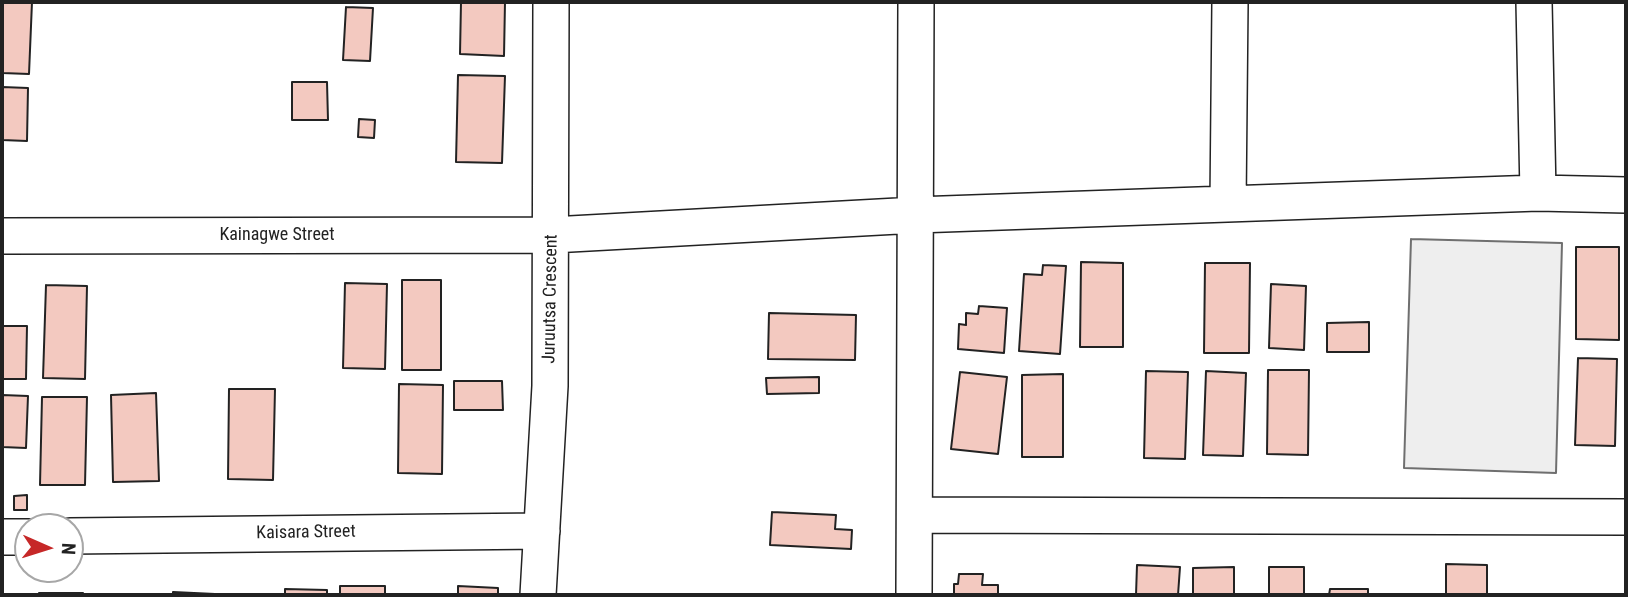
<!DOCTYPE html>
<html>
<head>
<meta charset="utf-8">
<style>
  body { margin:0 }
  #map { position:relative; width:1628px; height:597px; overflow:hidden; background:#fff; font-family:"Roboto Condensed",sans-serif }
  canvas { display:block }
  .frame { position:absolute; inset:0; border:4px solid #222; pointer-events:none }
  .north { position:absolute; left:14px; top:513px; width:70px; height:70px; box-sizing:border-box; background:#fff; border:2px solid #a7a7a7; border-radius:50%; rotate:93deg; font-size:19px; font-weight:700; line-height:28px; text-align:center; color:#222 }
  .north::after { content:''; display:block; margin:auto; width:24px; height:32px; background:#c62828; clip-path:polygon(50% 0,100% 100%,50% 72%,0 100%) }
</style>
</head>
<body>
<div id="map">
<canvas width="1628" height="597"></canvas>
<div class="frame"></div>
<div class="north">N</div>
</div>
<script>
const ctx = document.querySelector('canvas').getContext('2d');
ctx.lineJoin = 'round';
function fill(path, color) {
  ctx.fillStyle = color;
  ctx.fill(path, 'evenodd');
}
function shape(rows) {
  const path = new Path2D();
  for (const r of rows) {
    path.moveTo(r[0], r[1]);
    for (let i = 2; i < r.length; i += 2) path.lineTo(r[i], r[i + 1]);
  }
  return path;
}
function stroke(path, color, width, dash) {
  ctx.strokeStyle = color;
  ctx.lineWidth = width;
  ctx.lineCap = dash ? 'butt' : 'round';
  ctx.setLineDash(dash || []);
  ctx.stroke(path);
}
function drawText(font, color, halo, rows, align = 'center') {
  ctx.font = font + ' "Roboto Condensed",sans-serif';
  ctx.lineWidth = 5;
  ctx.setLineDash([]);
  ctx.textBaseline = 'middle';
  ctx.strokeStyle = halo;
  ctx.fillStyle = color;
  for (const [text, x, y, turn = 0] of rows) {
    ctx.save();
    ctx.translate(x, y);
    ctx.rotate((+turn || 0) * Math.PI / 180);
    ctx.textAlign = isNaN(turn) ? turn : align;
    if (halo) ctx.strokeText(text, 0, 0);
    ctx.fillText(text, 0, 0);
    ctx.restore();
  }
}
const green = shape([
  [1411,239,1562,243,1556,473,1404,468,1411,239]
]);
fill(green, '#eee');
stroke(green, '#6f6f6f', 2);
const building = shape([
  [2,2,32,2,29,74,2,73,2,2],
  [461,2,505,2,504,56,460,54,461,2],
  [346,7,373,8,370,61,343,60,346,7],
  [458,75,505,76,502,163,456,162,458,75],
  [292,82,327,82,328,120,292,120,292,82],
  [2,87,28,88,27,141,2,140,2,87],
  [359,119,375,120,374,138,358,137,359,119],
  [1576,247,1619,247,1619,340,1576,339,1576,247],
  [1081,262,1123,263,1123,347,1080,347,1081,262],
  [1205,263,1250,263,1249,353,1204,353,1205,263],
  [1043,265,1066,266,1060,354,1019,351,1024,274,1042,275,1043,265],
  [402,280,441,280,441,370,402,370,402,280],
  [345,283,387,284,385,369,343,368,345,283],
  [1271,284,1306,286,1304,350,1269,348,1271,284],
  [46,285,87,286,85,379,43,378,46,285],
  [979,306,1007,308,1004,353,958,349,959,324,966,325,966,313,978,314,979,306],
  [769,313,856,315,855,360,768,359,769,313],
  [1369,322,1369,352,1327,352,1327,323,1369,322],
  [2,326,27,326,26,379,2,379,2,326],
  [1578,358,1617,359,1615,446,1575,445,1578,358],
  [1268,370,1309,370,1308,455,1267,454,1268,370],
  [1146,371,1188,372,1185,459,1144,458,1146,371],
  [1206,371,1246,373,1243,456,1203,455,1206,371],
  [960,372,1007,377,998,454,951,449,960,372],
  [1063,374,1063,457,1022,457,1022,375,1063,374],
  [819,377,819,393,767,394,766,378,819,377],
  [454,381,502,381,503,410,454,410,454,381],
  [399,384,443,385,442,474,398,473,399,384],
  [229,389,275,389,273,480,228,479,229,389],
  [156,393,159,481,113,482,111,395,156,393],
  [2,395,28,396,26,448,2,447,2,395],
  [42,397,87,397,85,485,40,485,42,397],
  [27,495,27,510,14,510,14,496,27,495],
  [772,512,836,515,835,529,852,530,851,549,770,545,772,512],
  [1446,564,1487,565,1487,595,1446,595,1446,564],
  [1137,565,1180,567,1178,595,1136,595,1137,565],
  [1234,567,1234,595,1193,595,1193,568,1234,567],
  [1269,567,1304,567,1304,595,1269,595,1269,567],
  [959,574,983,574,982,585,998,585,998,595,954,595,954,584,958,584,959,574],
  [340,586,385,586,385,595,340,595,340,586],
  [458,586,498,588,498,595,458,595,458,586],
  [285,589,327,590,327,595,285,595,285,589],
  [1330,589,1368,589,1368,595,1329,595,1330,589],
  [173,592,215,594,215,595,173,595,173,592],
  [39,593,83,593,83,595,39,595,39,593],
  [225,594,271,594,271,595,225,595,225,594]
]);
fill(building, '#f3c9c0');
stroke(building, '#222', 2);
const minor = shape([
  [1534,2,1538,193],
  [1228,204,1230,2],
  [2,236,552,235,916,215,1538,193,1626,195],
  [915,515,1626,517],
  [70,536,542,531],
  [2,537,28,537],
  [538,595,550,386,551,2],
  [914,595,916,2]
]);
stroke(minor, '#222', 38);
stroke(minor, '#fff', 35);
drawText('18px', '#222', '#fff', [
  ["Kainagwe Street",277,235],
  ["Juruutsa Crescent",551,299,-89],
  ["Kaisara Street",306,533,-1]
]);
</script>
</body>
</html>
